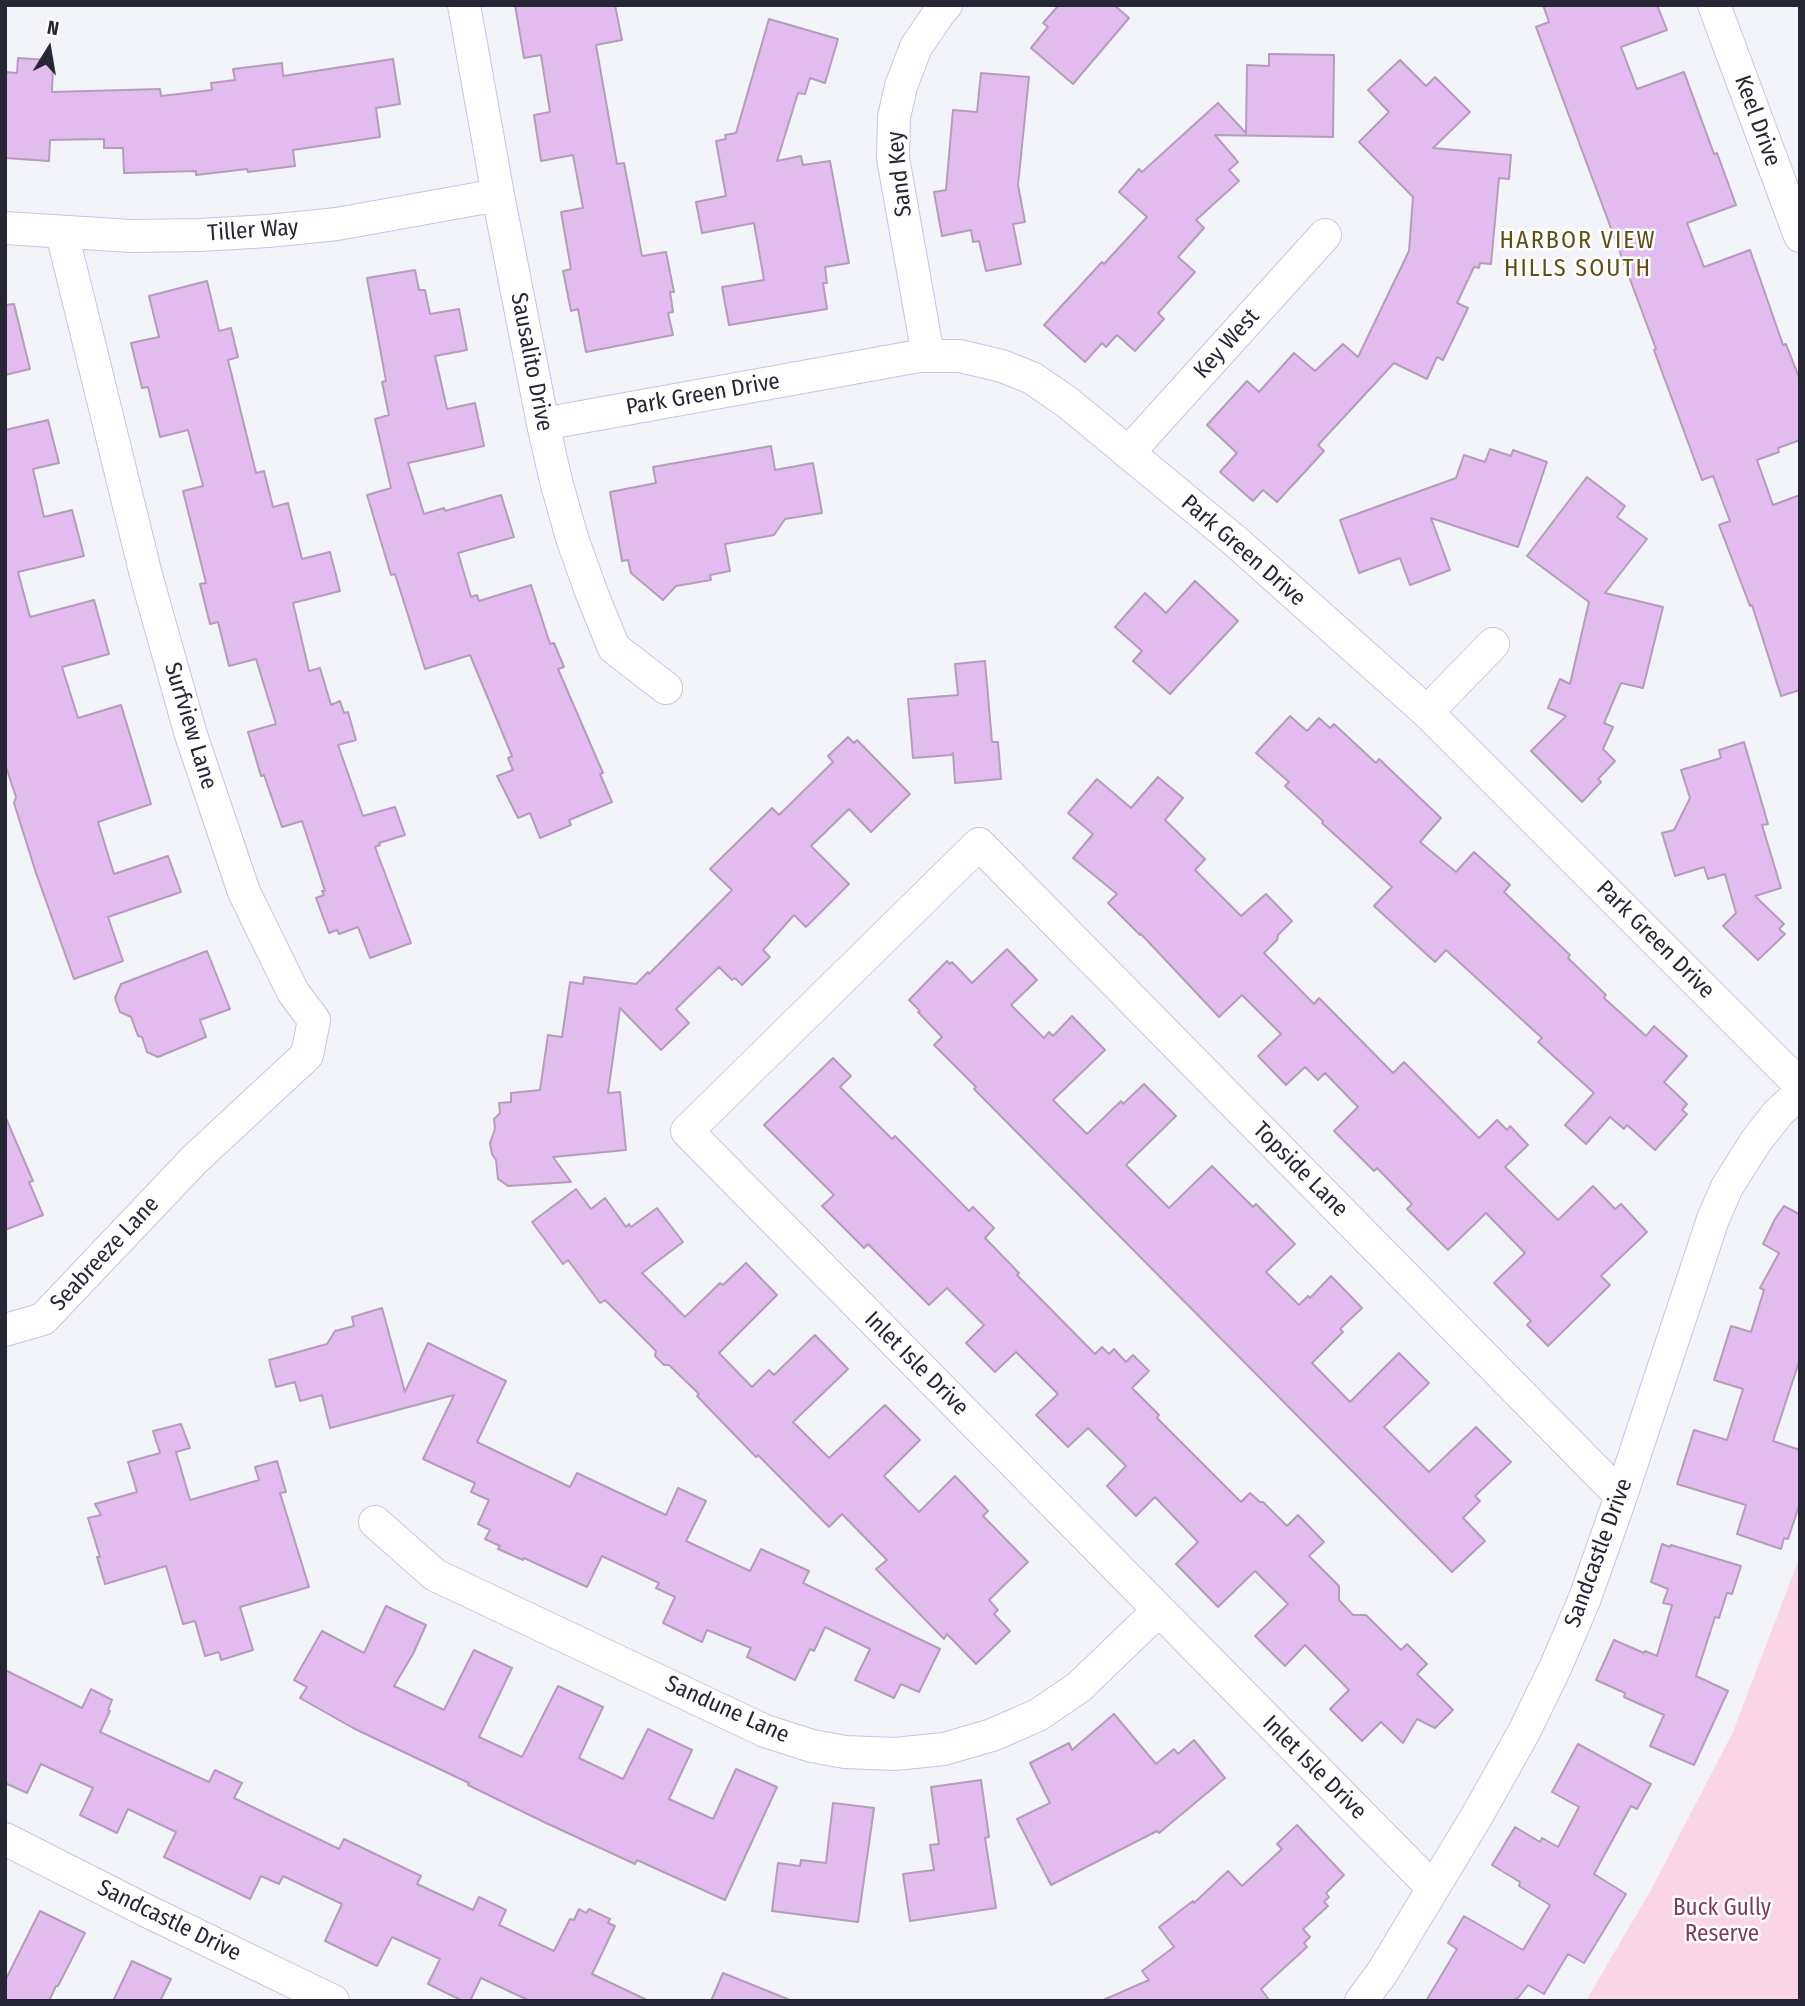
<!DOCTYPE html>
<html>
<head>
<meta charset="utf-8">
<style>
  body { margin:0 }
  #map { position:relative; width:1805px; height:2006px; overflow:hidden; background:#f3f3fa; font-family:"Fira Sans Condensed",sans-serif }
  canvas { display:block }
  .frame { position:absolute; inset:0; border:7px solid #272634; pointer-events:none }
  .north { position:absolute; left:14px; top:14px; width:70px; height:70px; -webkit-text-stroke:5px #fff; paint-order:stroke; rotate:11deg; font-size:19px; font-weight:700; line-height:28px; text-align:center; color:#272634 }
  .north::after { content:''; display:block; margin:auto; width:24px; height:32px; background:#272634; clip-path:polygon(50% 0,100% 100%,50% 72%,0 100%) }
</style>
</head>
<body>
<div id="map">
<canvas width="1805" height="2006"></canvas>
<div class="frame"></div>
<div class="north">N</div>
</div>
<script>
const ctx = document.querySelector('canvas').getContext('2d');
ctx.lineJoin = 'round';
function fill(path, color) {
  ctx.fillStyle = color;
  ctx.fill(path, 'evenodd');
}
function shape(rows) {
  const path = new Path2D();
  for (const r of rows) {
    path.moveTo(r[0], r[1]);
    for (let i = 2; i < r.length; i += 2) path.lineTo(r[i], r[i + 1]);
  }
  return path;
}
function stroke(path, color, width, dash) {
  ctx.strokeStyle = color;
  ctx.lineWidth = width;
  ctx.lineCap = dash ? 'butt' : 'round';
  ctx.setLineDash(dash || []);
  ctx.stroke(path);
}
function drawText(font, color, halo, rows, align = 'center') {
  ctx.font = font + ' "Fira Sans Condensed",sans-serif';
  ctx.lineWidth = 5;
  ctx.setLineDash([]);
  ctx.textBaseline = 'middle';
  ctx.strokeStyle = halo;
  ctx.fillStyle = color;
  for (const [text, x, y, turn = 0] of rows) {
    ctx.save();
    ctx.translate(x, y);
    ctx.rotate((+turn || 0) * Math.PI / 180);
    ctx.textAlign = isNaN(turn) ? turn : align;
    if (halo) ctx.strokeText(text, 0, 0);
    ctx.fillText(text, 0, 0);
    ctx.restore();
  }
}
fill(shape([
  [1800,1556,1800,2001,1586,2001,1652,1888,1733,1732]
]), '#fad5e5');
const building = shape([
  [515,5,615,5,622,40,596,45,617,164,624,163,642,256,666,252,674,292,670,292,673,312,668,313,673,335,586,352,578,309,571,311,563,271,571,269,561,212,583,208,573,155,541,161,534,115,550,112,541,55,524,58,515,5],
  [1059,5,1114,5,1129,18,1073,84,1031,48,1048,27,1043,23,1059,5],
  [1543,5,1657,5,1667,30,1621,47,1637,89,1684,72,1714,154,1717,153,1736,205,1687,223,1704,267,1750,250,1783,345,1786,344,1800,380,1800,440,1778,448,1779,452,1757,460,1773,505,1800,495,1800,690,1781,696,1752,605,1750,606,1719,525,1730,521,1713,476,1702,480,1654,350,1656,349,1536,27,1549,22,1543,5],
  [769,19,838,39,825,83,810,78,805,94,798,93,777,161,801,156,803,165,830,161,849,263,825,267,827,283,823,283,827,309,729,325,722,287,764,280,754,223,702,233,696,202,726,196,716,141,726,139,725,135,736,133,769,19],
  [1269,54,1334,55,1333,137,1215,135,1238,162,1229,170,1239,181,1196,220,1204,228,1178,257,1195,272,1158,313,1164,319,1135,351,1117,335,1106,347,1102,343,1085,362,1044,325,1102,262,1104,264,1147,217,1119,192,1139,169,1142,172,1218,103,1246,133,1247,65,1269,66,1269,54],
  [18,58,48,60,47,64,53,65,52,92,160,89,161,96,212,90,211,83,235,80,233,69,282,63,283,76,393,59,400,104,376,108,380,137,293,150,295,166,248,172,247,169,196,175,196,171,124,173,123,148,104,148,104,139,50,140,49,161,5,158,5,72,17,73,18,58],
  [1400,60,1426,86,1435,77,1470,112,1433,148,1511,155,1509,179,1499,178,1491,264,1480,263,1479,268,1474,267,1457,303,1468,308,1443,360,1437,357,1427,379,1394,363,1318,445,1324,451,1277,502,1263,490,1253,501,1220,472,1237,453,1207,425,1247,381,1259,392,1294,353,1315,371,1343,344,1358,357,1409,251,1413,197,1359,142,1389,112,1368,90,1400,60],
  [981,73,1029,77,1018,185,1025,222,1013,224,1021,264,986,271,979,241,973,242,971,230,942,236,934,192,946,190,953,110,977,112,981,73],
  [415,270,419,290,425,290,430,314,459,309,467,350,435,356,447,409,475,403,484,446,408,463,424,514,444,508,445,511,501,495,514,537,458,553,471,597,477,595,479,601,531,585,550,644,554,643,564,667,558,669,603,773,600,774,612,802,569,820,571,825,540,838,530,813,518,818,497,776,513,770,508,758,512,756,470,655,425,669,395,574,391,575,367,495,391,488,375,419,389,415,382,382,386,381,367,278,415,270],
  [207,281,219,331,231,328,238,357,228,360,256,473,264,471,273,507,288,503,302,559,330,552,340,591,293,603,309,671,320,668,331,705,340,701,344,713,348,712,356,740,338,745,363,816,395,807,405,835,379,843,380,845,375,847,411,943,370,958,358,927,339,934,337,930,329,933,316,898,324,895,322,891,325,891,302,821,282,827,264,775,261,776,248,732,276,724,256,659,229,666,218,622,210,624,200,584,206,583,183,491,203,486,188,430,160,437,148,387,142,388,131,343,159,337,149,296,207,281],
  [14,304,30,369,5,375,5,305,14,304],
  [48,420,59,463,33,469,44,517,72,510,84,556,18,572,30,617,94,600,109,654,62,667,78,718,121,705,151,804,98,822,114,874,168,856,181,892,108,917,123,961,74,979,36,873,14,803,16,797,5,764,5,430,48,420],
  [771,446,775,470,813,463,822,513,785,519,774,535,725,544,730,571,710,575,711,580,676,586,663,600,631,573,628,560,622,561,610,492,656,483,653,467,771,446],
  [1490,449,1511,456,1513,450,1547,462,1518,547,1431,518,1450,570,1410,585,1400,558,1359,573,1340,520,1456,478,1464,455,1485,462,1490,449],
  [1587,477,1625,506,1617,517,1647,539,1605,593,1663,607,1643,688,1621,683,1604,723,1613,727,1603,749,1615,761,1598,779,1601,782,1582,802,1531,751,1566,716,1548,708,1560,679,1570,684,1589,602,1527,556,1587,477],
  [1195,581,1238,621,1170,694,1133,661,1142,651,1115,627,1145,593,1166,613,1195,581],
  [985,661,992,742,998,742,1001,779,955,783,953,753,951,755,913,758,908,699,958,695,955,664,985,661],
  [1290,716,1307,731,1319,718,1330,728,1334,724,1376,763,1379,759,1441,818,1420,842,1456,872,1474,852,1510,885,1504,892,1570,955,1568,958,1606,995,1604,998,1646,1036,1654,1026,1687,1056,1664,1082,1687,1104,1682,1110,1687,1114,1655,1150,1627,1125,1624,1129,1610,1117,1586,1144,1565,1125,1594,1093,1538,1042,1542,1038,1446,950,1435,962,1374,906,1392,887,1322,823,1323,821,1285,786,1289,782,1256,753,1290,716],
  [848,737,854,743,857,740,910,794,871,832,849,809,811,846,849,884,806,927,794,915,763,950,770,957,742,985,735,978,732,980,719,967,676,1009,689,1023,661,1050,620,1008,608,1093,620,1092,626,1150,553,1157,571,1182,508,1186,498,1179,496,1160,492,1154,490,1143,495,1129,494,1119,500,1113,499,1103,511,1102,511,1093,540,1090,548,1035,562,1037,570,982,583,984,584,977,636,984,648,972,649,974,732,890,710,869,772,808,779,815,833,762,828,756,848,737],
  [1744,742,1768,824,1762,825,1781,888,1755,896,1784,924,1779,929,1785,934,1758,960,1723,926,1736,913,1725,874,1708,879,1704,867,1675,876,1662,833,1674,830,1690,798,1681,770,1721,758,1719,750,1744,742],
  [1158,777,1183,798,1165,820,1205,859,1195,870,1241,916,1266,894,1292,921,1278,935,1277,940,1264,953,1314,1004,1319,998,1393,1073,1404,1062,1479,1138,1497,1120,1507,1130,1510,1126,1528,1145,1505,1167,1558,1220,1593,1186,1615,1209,1621,1204,1647,1232,1601,1276,1610,1285,1548,1346,1527,1325,1531,1321,1494,1283,1525,1253,1486,1213,1448,1250,1407,1209,1412,1204,1377,1168,1374,1171,1334,1131,1358,1107,1325,1073,1318,1080,1305,1067,1286,1085,1258,1056,1281,1034,1242,995,1219,1017,1141,934,1140,935,1108,903,1117,894,1073,858,1093,834,1068,813,1097,779,1131,808,1158,777],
  [1007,949,1037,980,1011,1005,1044,1038,1049,1032,1053,1036,1072,1016,1105,1050,1053,1100,1087,1134,1121,1101,1123,1104,1144,1084,1176,1116,1126,1165,1169,1208,1212,1166,1253,1207,1256,1204,1295,1244,1266,1272,1299,1305,1308,1296,1310,1298,1331,1276,1362,1308,1340,1329,1343,1332,1312,1363,1350,1402,1399,1353,1429,1383,1384,1427,1429,1472,1476,1427,1511,1462,1475,1496,1480,1501,1463,1518,1485,1541,1452,1572,974,1089,976,1087,934,1045,942,1037,918,1012,920,1011,909,1000,947,961,950,964,952,962,972,983,1007,949],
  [207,951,230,1009,200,1020,206,1037,158,1057,147,1052,142,1037,138,1036,131,1017,120,1012,115,998,121,984,207,951],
  [833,1058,851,1076,840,1087,892,1139,895,1136,969,1211,973,1207,994,1228,985,1238,1019,1273,1017,1275,1095,1354,1102,1347,1109,1354,1114,1349,1126,1362,1133,1355,1149,1371,1132,1388,1159,1415,1157,1418,1241,1502,1250,1493,1260,1502,1263,1502,1287,1526,1298,1515,1324,1542,1309,1556,1339,1586,1339,1600,1353,1615,1366,1615,1401,1650,1407,1644,1427,1664,1417,1674,1453,1710,1435,1728,1417,1719,1403,1743,1381,1722,1362,1741,1330,1709,1349,1690,1305,1645,1285,1666,1255,1636,1288,1604,1255,1571,1218,1607,1176,1564,1198,1542,1155,1497,1136,1516,1107,1486,1126,1466,1088,1428,1068,1447,1036,1415,1058,1394,1016,1352,995,1372,966,1343,984,1325,947,1288,929,1305,868,1244,864,1248,822,1206,834,1195,764,1125,833,1058],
  [5,1116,33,1181,29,1182,43,1215,5,1230,5,1116],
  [576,1189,591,1209,605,1198,626,1227,629,1224,631,1227,657,1208,683,1242,642,1273,685,1317,720,1283,723,1285,746,1263,777,1295,719,1353,752,1387,769,1370,774,1375,815,1335,848,1369,793,1422,829,1458,885,1405,920,1440,884,1476,919,1512,955,1476,988,1511,983,1516,1028,1562,989,1600,998,1610,994,1614,1010,1631,976,1664,947,1634,944,1639,876,1569,887,1560,842,1514,829,1527,758,1455,756,1457,697,1396,699,1394,669,1365,664,1365,655,1356,656,1351,605,1300,600,1303,568,1260,563,1264,532,1222,576,1189],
  [1784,1206,1799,1214,1800,1212,1800,1359,1773,1441,1800,1450,1800,1503,1788,1539,1784,1538,1781,1549,1737,1534,1746,1505,1677,1484,1694,1430,1727,1440,1743,1389,1714,1380,1731,1326,1751,1332,1764,1290,1760,1288,1779,1253,1763,1244,1775,1219,1784,1206],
  [382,1308,405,1392,428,1343,506,1381,477,1442,570,1487,577,1473,666,1515,678,1488,706,1501,686,1541,750,1571,761,1549,809,1571,803,1583,940,1649,919,1692,901,1684,894,1698,855,1680,870,1649,825,1627,814,1651,810,1649,795,1680,747,1657,751,1648,707,1630,702,1642,663,1623,675,1597,656,1588,659,1583,602,1556,587,1587,524,1558,523,1560,498,1549,500,1546,485,1539,490,1530,478,1524,489,1500,471,1492,475,1483,423,1459,454,1395,330,1428,322,1395,300,1401,295,1382,276,1387,269,1360,327,1344,335,1331,354,1326,352,1317,382,1308],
  [181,1424,190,1448,176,1452,190,1500,259,1480,255,1467,277,1461,286,1492,280,1493,309,1587,240,1607,253,1650,221,1660,219,1652,205,1656,195,1621,183,1624,166,1566,105,1584,97,1557,100,1557,88,1518,101,1515,95,1504,137,1492,128,1462,160,1453,153,1431,181,1424],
  [1662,1544,1670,1547,1671,1545,1741,1566,1732,1594,1727,1593,1719,1618,1715,1617,1696,1676,1728,1691,1694,1765,1650,1746,1664,1715,1624,1697,1625,1693,1596,1680,1614,1640,1644,1653,1645,1651,1657,1656,1672,1605,1663,1603,1668,1589,1651,1582,1662,1544],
  [386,1606,426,1625,413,1654,394,1686,444,1710,474,1650,512,1668,479,1737,522,1757,558,1686,603,1707,579,1758,623,1779,648,1729,692,1750,669,1799,713,1819,736,1769,777,1787,725,1900,637,1860,635,1864,546,1823,468,1785,469,1783,353,1728,300,1698,307,1687,294,1680,322,1631,364,1653,386,1606],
  [5,1670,82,1708,91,1689,112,1700,108,1710,110,1711,100,1732,209,1782,215,1770,242,1783,234,1798,339,1849,344,1839,421,1876,417,1884,473,1910,479,1897,506,1910,499,1925,554,1951,570,1919,574,1920,579,1909,586,1913,589,1909,610,1919,608,1923,615,1926,592,1974,649,2001,530,2001,481,1978,470,2001,463,2001,428,1984,440,1959,392,1937,377,1966,325,1941,342,1904,283,1876,279,1884,261,1876,250,1899,164,1857,176,1832,128,1809,117,1833,80,1815,93,1788,41,1764,27,1793,5,1783,5,1670],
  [1114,1714,1156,1764,1174,1749,1178,1754,1194,1740,1225,1778,1159,1833,1157,1831,1051,1885,1017,1819,1050,1803,1030,1763,1069,1743,1072,1750,1114,1714],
  [1578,1744,1651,1784,1637,1809,1631,1806,1594,1874,1626,1894,1584,1963,1568,1954,1544,1994,1528,1985,1518,1998,1511,2001,1426,2001,1457,1949,1448,1943,1464,1916,1523,1950,1550,1905,1519,1886,1520,1882,1492,1865,1515,1827,1540,1842,1542,1838,1558,1847,1579,1807,1552,1792,1578,1744],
  [981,1780,989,1837,985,1838,996,1908,910,1921,903,1874,934,1870,930,1845,939,1844,931,1787,981,1780],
  [833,1803,874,1808,858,1922,772,1911,778,1863,800,1866,801,1860,826,1863,833,1803],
  [1297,1825,1344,1875,1326,1893,1329,1897,1324,1902,1328,1906,1303,1929,1310,1937,1304,1943,1307,1947,1261,1989,1270,2001,1101,2001,1149,1980,1142,1971,1174,1947,1159,1927,1193,1901,1194,1903,1228,1871,1242,1886,1282,1849,1277,1844,1297,1825],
  [40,1911,85,1933,58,1986,56,1986,49,2001,5,2001,5,1981,40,1911],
  [132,1961,171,1979,160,2001,113,2001,132,1961],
  [723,1973,790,2000,790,2001,711,2001,723,1973]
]);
fill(building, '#e2bbef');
stroke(building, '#b49dbb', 2);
const minor = shape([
  [464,5,498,195,543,424,556,481,572,538,592,594,614,648,666,688],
  [1714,5,1800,236],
  [5,228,131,236,200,235,268,231,337,224,498,195],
  [928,355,893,158,894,117,901,86,916,47,939,13,946,5],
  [543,424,919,356,960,356,1002,366,1032,378,1067,402,1234,540,1427,712,1800,1085],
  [1128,453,1325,235],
  [1427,712,1493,644],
  [5,1330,43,1319,195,1159,307,1055,314,1020,293,992,244,892,191,735,146,575,62,233],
  [375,1522,435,1575,765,1731,812,1746,845,1752,895,1754,944,1749,992,1735,1006,1729,1038,1715,1079,1687,1159,1610],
  [5,1839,147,1911,333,2001],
  [1433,1888,687,1131,979,844,1621,1496],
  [1361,2001,1382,1973,1478,1814,1524,1732,1556,1666,1585,1598,1621,1496,1713,1219,1727,1187,1756,1141,1778,1113,1800,1093]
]);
stroke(minor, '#c5c5e9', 34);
stroke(minor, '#fff', 32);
drawText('23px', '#272634', '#fff', [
  ["Keel Drive",1757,121,70],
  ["Sand Key",900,174,-96],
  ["Tiller Way",253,231,-4],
  ["Key West",1227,344,-48],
  ["Sausalito Drive",531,362,79],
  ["Park Green Drive",703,395,-10],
  ["Park Green Drive",1243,551,41],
  ["Surfview Lane",190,726,73],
  ["Park Green Drive",1655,940,45],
  ["Topside Lane",1300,1170,45],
  ["Seabreeze Lane",105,1254,-47],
  ["Inlet Isle Drive",916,1364,45],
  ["Sandcastle Drive",1599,1553,-70],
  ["Sandune Lane",727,1710,24],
  ["Inlet Isle Drive",1314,1768,45],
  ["Sandcastle Drive",169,1921,26]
]);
drawText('23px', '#83385e', '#fff', [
  ["Buck Gully",1722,1909],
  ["Reserve",1722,1935]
]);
ctx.letterSpacing = '2px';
drawText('24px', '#634e12', '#fff', [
  ["HARBOR VIEW",1578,241],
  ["HILLS SOUTH",1578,269]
]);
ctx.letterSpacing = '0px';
</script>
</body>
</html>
